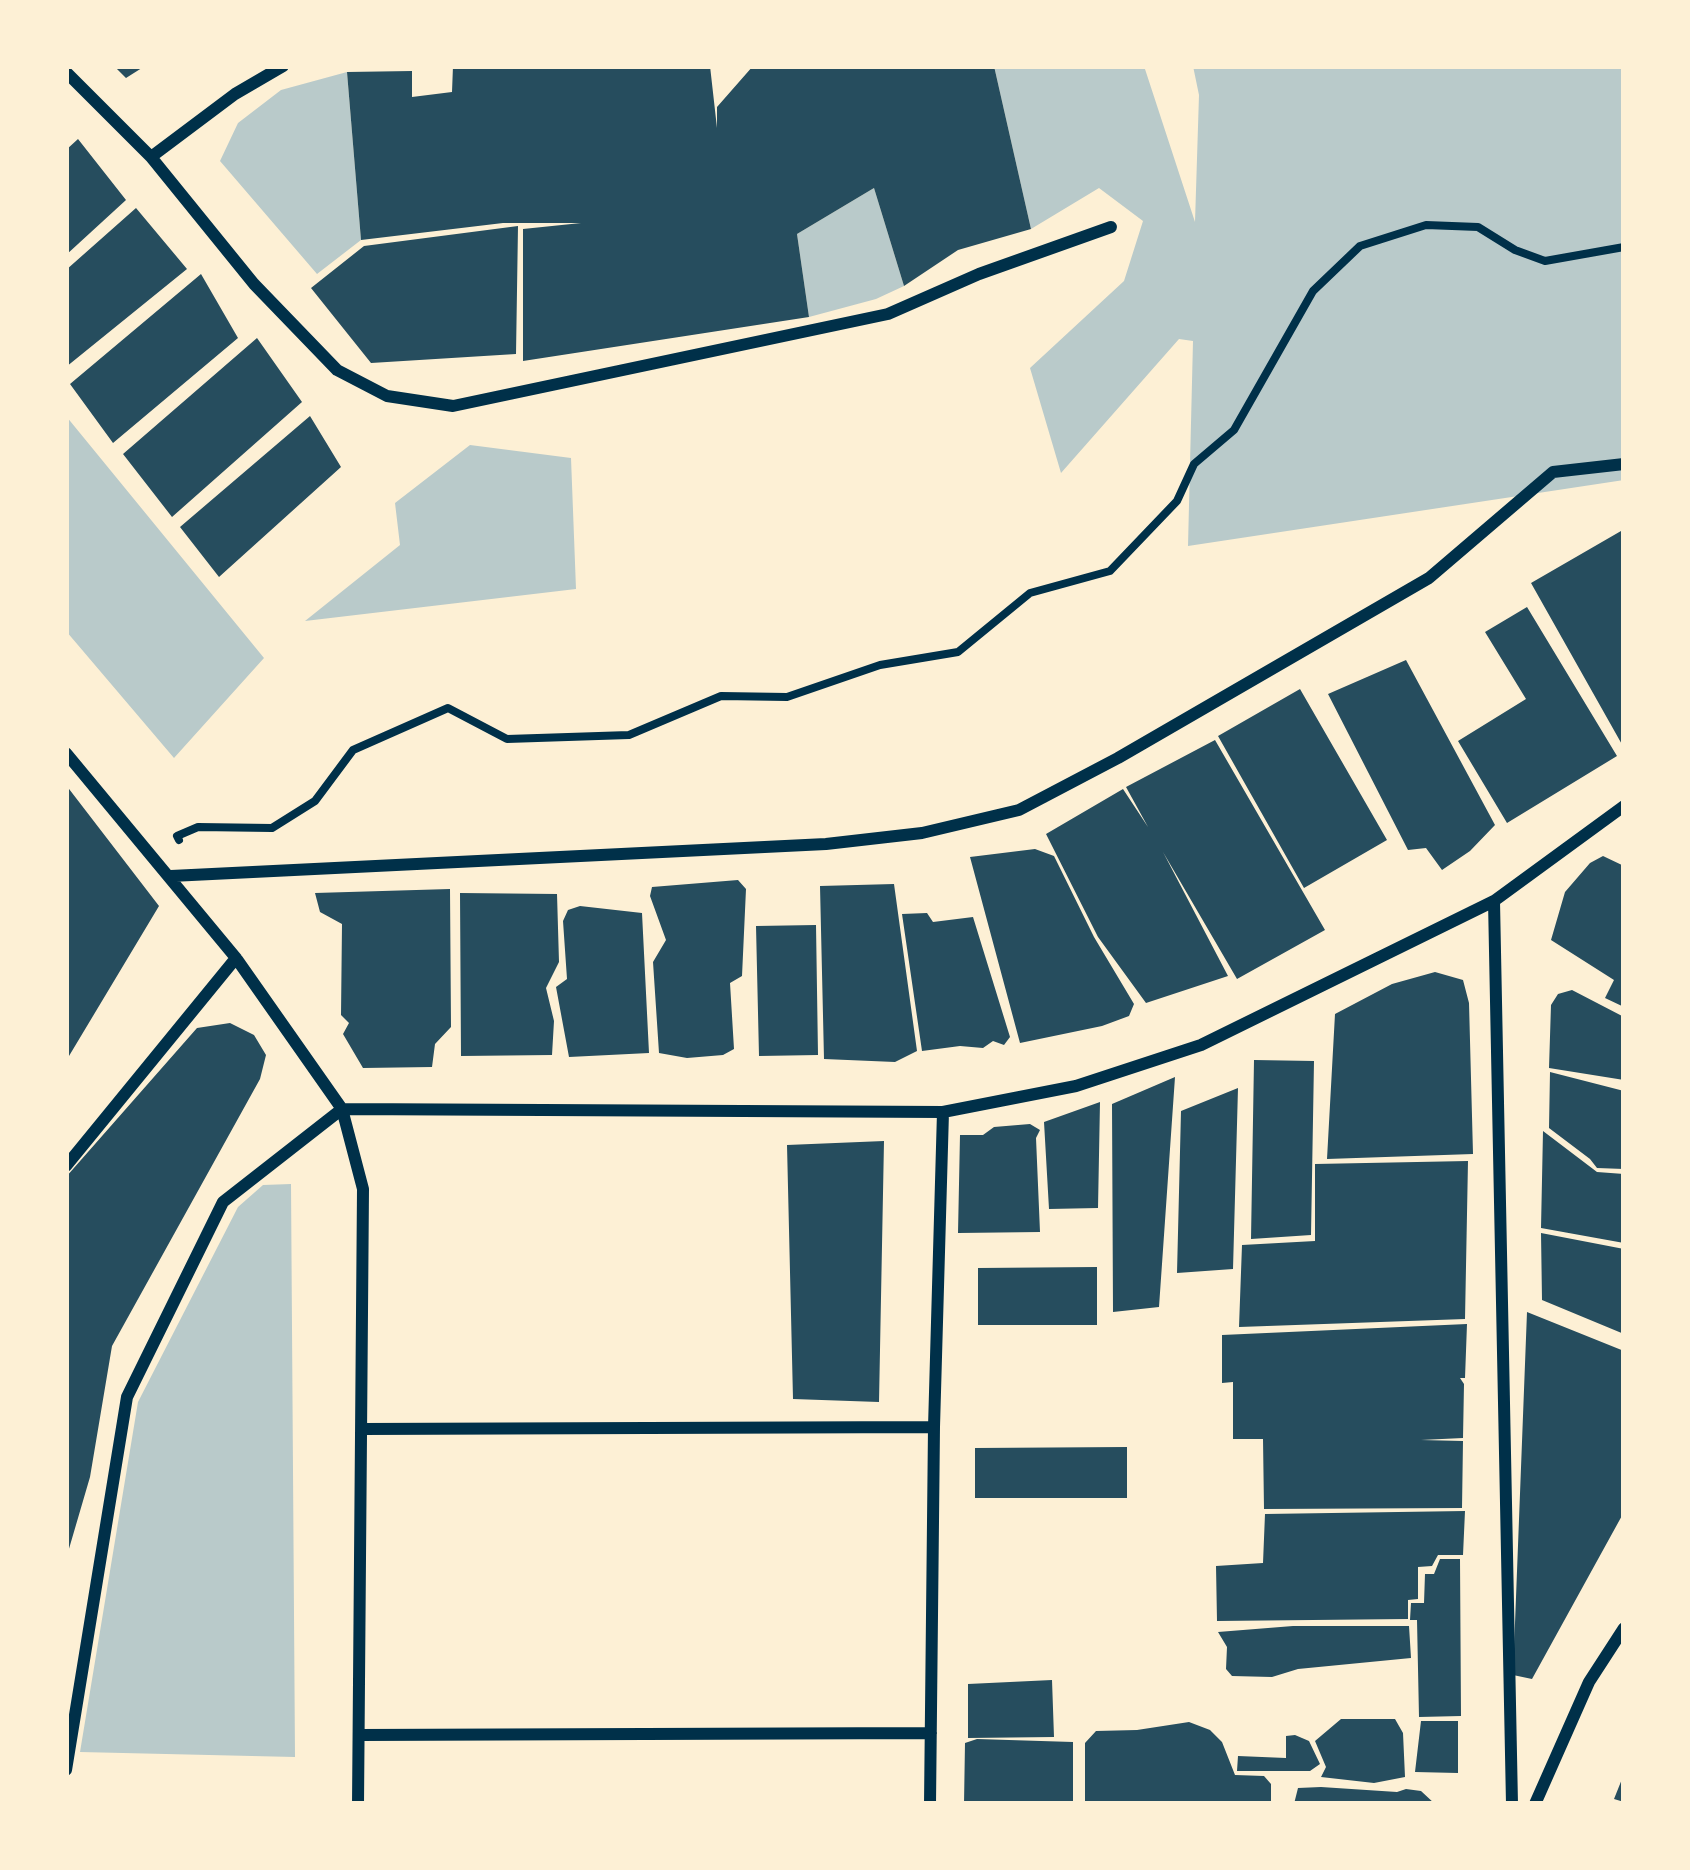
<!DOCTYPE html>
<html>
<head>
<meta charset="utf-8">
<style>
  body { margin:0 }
  #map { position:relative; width:1690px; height:1870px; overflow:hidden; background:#fdf0d5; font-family:Raleway,sans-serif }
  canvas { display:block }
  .frame { position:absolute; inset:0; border:69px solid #fdf0d5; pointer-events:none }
</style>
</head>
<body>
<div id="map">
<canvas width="1690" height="1870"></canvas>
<div class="frame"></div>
</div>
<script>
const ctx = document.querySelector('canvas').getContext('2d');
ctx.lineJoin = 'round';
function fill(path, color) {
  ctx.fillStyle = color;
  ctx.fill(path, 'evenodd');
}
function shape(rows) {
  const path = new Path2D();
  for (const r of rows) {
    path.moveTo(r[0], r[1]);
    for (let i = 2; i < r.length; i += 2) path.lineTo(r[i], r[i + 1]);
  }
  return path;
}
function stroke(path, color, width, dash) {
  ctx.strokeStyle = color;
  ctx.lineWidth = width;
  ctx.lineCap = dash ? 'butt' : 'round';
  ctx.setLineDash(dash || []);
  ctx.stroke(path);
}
fill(shape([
  [994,66,1144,66,1195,222,1199,95,1193,66,1624,66,1624,480,1188,546,1193,341,1179,339,1061,473,1030,368,1124,281,1143,221,1099,188,1031,229],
  [347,72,361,240,317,274,220,161,238,123,281,90],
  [874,188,904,286,876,299,809,317,797,234],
  [66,416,264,658,174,758,66,631],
  [470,445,571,458,576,589,305,621,400,545,395,503],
  [291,1184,295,1757,80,1752,138,1402,238,1207,263,1185]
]), '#b9caca');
fill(shape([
  [114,66,145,66,126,78],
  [453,66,710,66,717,128,717,107,753,66,994,66,1031,229,958,250,904,286,874,188,797,234,809,317,523,361,523,229,581,223,503,223,361,240,347,72,412,71,412,97,452,92],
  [78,139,126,200,66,255,66,150],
  [136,208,187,269,66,367,66,270],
  [518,226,516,354,371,363,311,288,364,246],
  [201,274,238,338,113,443,70,384],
  [257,338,302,402,172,517,123,454],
  [310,416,341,467,219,577,180,527],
  [1621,531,1624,535,1624,748,1531,583],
  [1527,607,1617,756,1507,823,1458,741,1526,699,1485,632],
  [1406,660,1495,825,1470,851,1442,870,1426,848,1408,850,1328,694],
  [1300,689,1387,840,1304,888,1218,736],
  [1215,740,1325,930,1237,979,1163,852,1228,976,1146,1003,1098,937,1046,834,1123,789,1148,827,1126,787],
  [66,785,159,906,66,1061],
  [1035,849,1054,856,1094,937,1134,1004,1129,1016,1102,1026,1020,1043,970,857],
  [1603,856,1624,866,1624,1007,1605,998,1614,980,1551,940,1565,892,1590,863],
  [738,880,746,889,742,976,730,983,734,1049,723,1055,687,1058,659,1053,653,962,666,940,650,896,652,887],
  [894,884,917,1051,895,1062,824,1059,820,886],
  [450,889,451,1027,435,1044,432,1067,363,1068,343,1034,349,1023,341,1015,342,924,320,912,315,893],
  [460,893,557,894,559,962,546,988,554,1021,552,1055,461,1056],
  [580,906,642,913,649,1053,569,1057,556,987,567,979,563,921,568,910],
  [927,913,933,922,973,917,1010,1037,1004,1045,993,1041,983,1048,960,1046,922,1051,902,914],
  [816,925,818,1055,759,1056,756,926],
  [1435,972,1463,980,1469,1003,1473,1154,1327,1159,1335,1014,1392,984],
  [1572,990,1624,1017,1624,1080,1549,1068,1551,1005,1558,994],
  [230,1023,254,1035,266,1055,260,1079,112,1346,90,1477,66,1559,66,1177,197,1028],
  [1254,1060,1314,1061,1311,1235,1251,1239],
  [1550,1072,1624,1091,1624,1169,1597,1168,1590,1159,1549,1128],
  [1175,1077,1159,1307,1113,1312,1112,1104],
  [1238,1088,1233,1269,1177,1273,1181,1111],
  [1100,1102,1098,1208,1049,1209,1044,1122],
  [1030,1124,1040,1130,1036,1138,1040,1232,958,1233,960,1135,983,1135,994,1127],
  [1543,1131,1597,1172,1624,1174,1624,1243,1541,1228],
  [884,1141,879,1402,793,1399,787,1145],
  [1468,1161,1465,1319,1239,1327,1242,1245,1315,1241,1315,1164],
  [1541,1233,1624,1249,1624,1334,1542,1300],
  [1097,1267,1097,1325,978,1325,978,1268],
  [1527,1312,1624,1351,1624,1512,1532,1679,1513,1675],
  [1467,1324,1465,1378,1460,1378,1464,1384,1463,1438,1421,1440,1463,1441,1462,1508,1264,1509,1263,1439,1233,1439,1233,1382,1222,1383,1222,1335],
  [1127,1447,1127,1498,975,1498,975,1448],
  [1465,1511,1463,1555,1438,1555,1432,1566,1418,1567,1418,1599,1408,1600,1408,1619,1217,1621,1216,1566,1263,1563,1265,1514],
  [1440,1559,1460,1559,1461,1716,1419,1717,1417,1620,1410,1620,1411,1603,1424,1603,1425,1574,1434,1574],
  [1293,1626,1409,1626,1411,1658,1298,1669,1272,1677,1232,1676,1226,1669,1227,1647,1218,1632],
  [1052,1680,1054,1737,968,1738,968,1684],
  [1341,1719,1395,1719,1403,1733,1405,1777,1374,1783,1321,1777,1326,1767,1315,1741],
  [1421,1721,1458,1721,1458,1773,1415,1772],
  [1189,1722,1210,1730,1222,1742,1235,1775,1264,1776,1271,1784,1271,1804,1085,1804,1085,1743,1096,1731,1137,1730],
  [1295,1735,1309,1741,1320,1764,1310,1771,1237,1771,1238,1756,1286,1758,1286,1736],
  [977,1739,1073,1742,1073,1804,964,1804,965,1743],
  [1624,1774,1624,1802,1614,1799],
  [1321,1787,1397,1792,1406,1789,1421,1791,1435,1804,1294,1804,1298,1788]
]), '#264d5e');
stroke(shape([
  [179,840,177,836,198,827,272,828,315,801,353,750,448,708,507,739,629,735,721,696,787,697,880,665,958,652,1030,593,1110,571,1177,501,1194,464,1234,430,1313,291,1360,246,1426,225,1478,227,1515,250,1545,261,1624,247]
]), '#003049', 8);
stroke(shape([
  [66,72,151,157,254,284,337,370,387,396,453,406,888,314,979,274,1111,227],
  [151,157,235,94,283,66],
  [66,753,236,958,342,1109,363,1189,358,1804],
  [171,876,826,844,922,833,1019,810,1118,758,1429,578,1553,472,1624,464],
  [1494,901,1512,1804],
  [66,1166,236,958],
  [362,1429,934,1427],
  [359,1735,931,1733],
  [66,1770,127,1397,223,1202,342,1109,943,1112,1076,1086,1201,1045,1494,901,1624,806],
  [930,1804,934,1427,943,1112],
  [1535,1804,1589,1682,1624,1628]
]), '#003049', 12);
</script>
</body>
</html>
